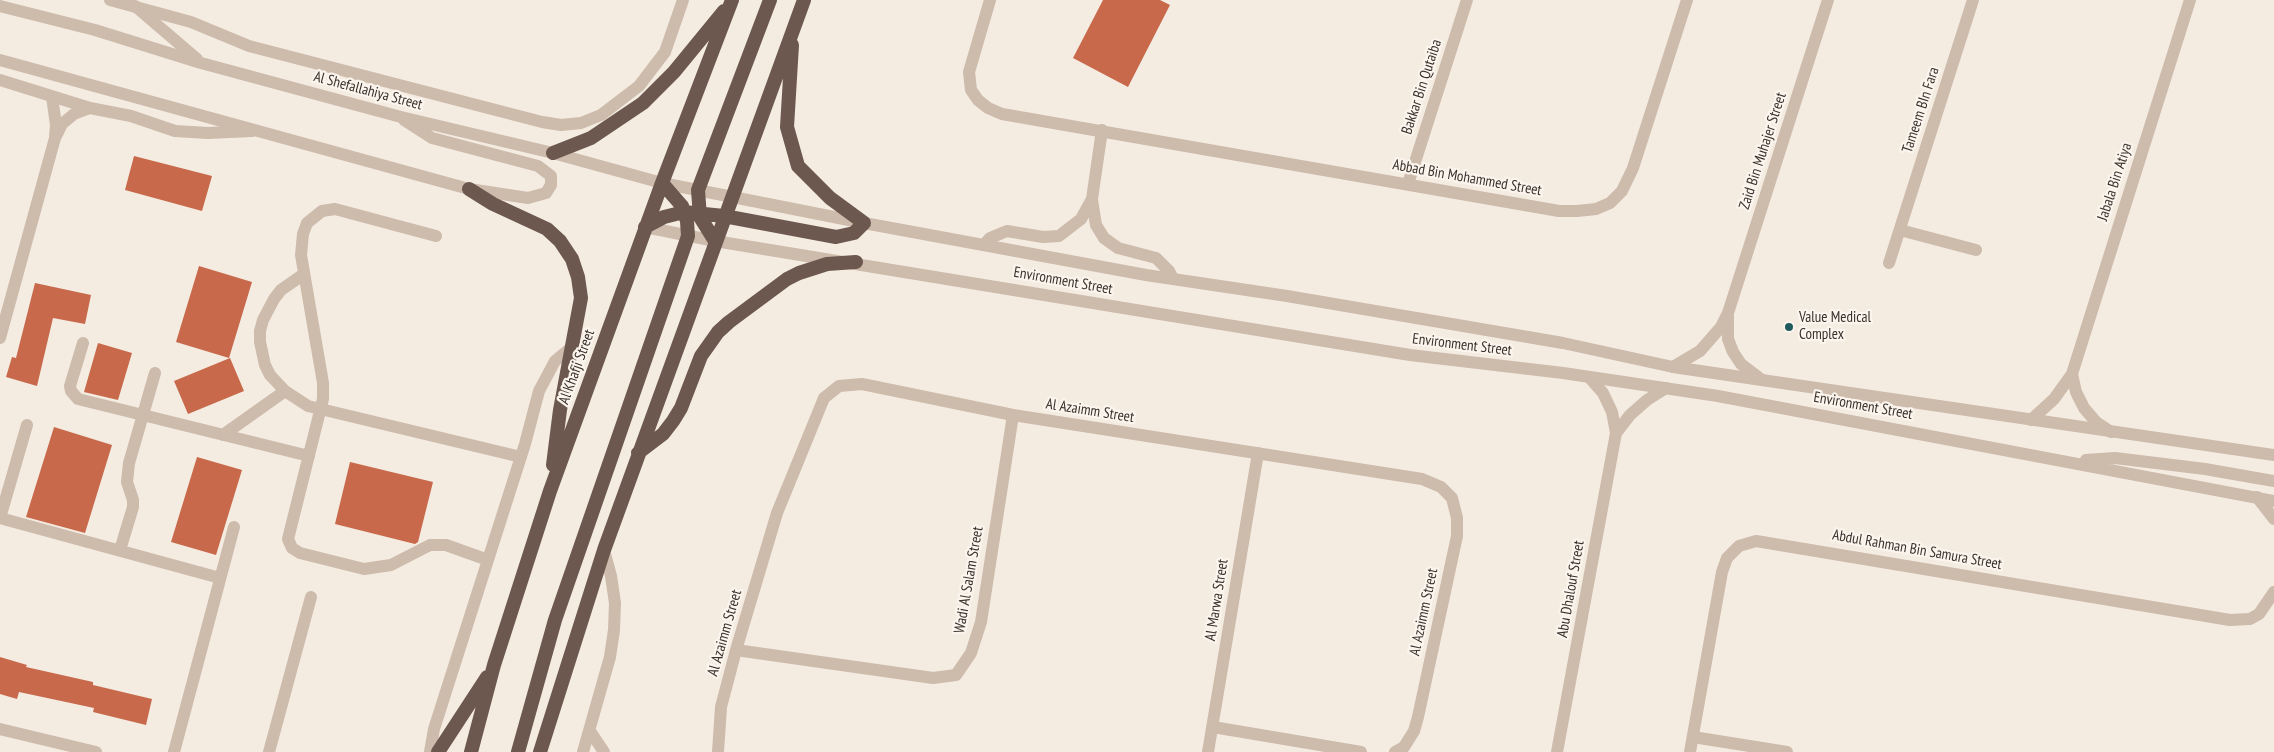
<!DOCTYPE html>
<html>
<head>
<meta charset="utf-8">
<style>
  body { margin:0 }
  canvas { display:block; background:#f4ebe1 }
</style>
</head>
<body>
<canvas width="2274" height="752"></canvas>
<script>
const ctx = document.querySelector('canvas').getContext('2d');
ctx.lineJoin = 'round';
function fill(path, color) {
  ctx.fillStyle = color;
  ctx.fill(path, 'evenodd');
}
function shape(rows) {
  const path = new Path2D();
  for (const r of rows) {
    path.moveTo(r[0], r[1]);
    for (let i = 2; i < r.length; i += 2) path.lineTo(r[i], r[i + 1]);
  }
  return path;
}
function stroke(path, color, width, dash) {
  ctx.strokeStyle = color;
  ctx.lineWidth = width;
  ctx.lineCap = dash ? 'butt' : 'round';
  ctx.setLineDash(dash || []);
  ctx.stroke(path);
}
function drawText(font, color, halo, rows, align = 'center') {
  ctx.font = font + ' "PT Sans Narrow",sans-serif';
  ctx.lineWidth = 4.5;
  ctx.setLineDash([]);
  ctx.textBaseline = 'middle';
  ctx.strokeStyle = halo;
  ctx.fillStyle = color;
  for (const [text, x, y, turn = 0] of rows) {
    ctx.save();
    ctx.translate(x, y);
    ctx.rotate((+turn || 0) * Math.PI / 180);
    ctx.textAlign = isNaN(turn) ? turn : align;
    if (halo) ctx.strokeText(text, 0, 0);
    ctx.fillText(text, 0, 0);
    ctx.restore();
  }
}
fill(shape([
  [1103,0,1160,0,1170,5,1128,87,1073,58],
  [134,156,212,176,202,211,125,190],
  [199,266,252,282,229,358,176,342],
  [35,283,91,295,85,324,53,318,37,386,6,377,12,357,16,358],
  [98,343,132,353,118,400,84,392],
  [230,358,244,391,188,414,174,381],
  [54,427,112,445,85,533,26,517],
  [197,457,242,470,216,555,171,542],
  [350,462,433,482,418,542,415,544,335,524],
  [0,657,27,665,26,667,93,682,93,685,152,699,146,725,93,712,94,708,19,692,17,699,0,694]
]), '#c8694b');
stroke(shape([
  [110,0,191,22,249,46,542,122,561,125,581,123,601,115,639,86,665,52,683,0],
  [990,0,969,72,971,90,978,100,988,108,1002,114,1559,211,1577,211,1596,209,1610,203,1622,191,1633,168,1687,0],
  [0,80,90,108,131,116,175,131,208,133,252,131],
  [56,136,62,124,74,114,90,108],
  [1408,184,1467,0],
  [1092,200,1096,225,1104,238,1118,248,1156,258,1169,271,1173,279],
  [1900,230,1976,250],
  [436,236,335,209,322,211,307,223,303,234,301,255,323,383,323,399,288,539,292,548,300,553,364,569,391,565,430,545,446,545,488,560],
  [984,245,990,238,1007,231,1043,237,1059,236,1081,219,1092,199,1102,130],
  [1889,263,1973,0],
  [304,274,281,290,274,299,263,320,260,331,260,342,265,365,270,375,285,391,308,406,521,457],
  [1728,315,1728,339,1733,352,1741,364,1762,380],
  [0,338,55,138,56,125,52,97],
  [83,343,70,386,71,391,78,399,309,456],
  [1673,367,1700,351,1721,327,1728,313,1828,0],
  [2072,374,2076,392,2084,408,2096,422,2111,432],
  [2031,420,2054,399,2072,374,2190,0],
  [27,425,0,518,220,578],
  [1616,433,1630,415,1647,400,1666,388],
  [223,435,285,391],
  [2257,497,2274,519],
  [120,550,133,507,133,500,127,482,129,463,155,373],
  [736,650,933,678,956,675,971,653,981,622,1013,415],
  [1213,727,1361,752],
  [0,729,96,752],
  [590,731,604,752],
  [1693,737,1787,752],
  [174,752,234,527],
  [269,752,311,597],
  [430,752,434,729,525,444,539,391,555,361,573,346],
  [583,752,610,657,614,630,615,603,611,576,604,550],
  [718,752,721,707,736,650,777,513,824,398,839,386,862,384,1013,415,1422,479,1441,487,1452,498,1457,518,1457,536,1418,717,1414,731,1404,747,1395,752],
  [1208,752,1258,453],
  [1557,752,1616,433,1612,412,1603,393,1589,377],
  [1690,752,1722,572,1727,558,1739,546,1756,541,2230,620,2250,619,2259,614,2274,592]
]), '#cdbbac', 12);
stroke(shape([
  [0,6,95,30,201,63,401,117,553,153,662,183,864,223,1146,275,1287,296,1563,343,1673,367,2274,455],
  [135,6,197,59],
  [0,60,469,189,528,198,546,193,551,185,551,176,538,166,432,138,404,120],
  [645,227,715,241,1410,355,1563,373,1718,396,2274,501],
  [2086,460,2115,458,2205,469,2274,481]
]), '#cdbbac', 12);
stroke(shape([
  [553,153,591,138,643,103,674,72,724,11],
  [469,189,493,204,547,229,560,241,572,259,578,277,581,298,560,410,553,465],
  [645,227,664,217,684,212,724,216,836,237,854,233,864,223,830,198,798,166,787,127,792,45],
  [715,241,700,217,698,190,770,0],
  [638,453,663,434,673,421,681,408,701,356,718,332,729,322,787,279,799,273,827,264,856,262],
  [438,752,487,677],
  [471,752,494,665,550,491,662,183,732,0],
  [518,752,555,620,688,236,687,221,682,206,662,183],
  [540,752,604,550,804,0]
]), '#6c584f', 14);
for (const [x, y, r, color] of [
  [1789,327,5,"#1f5a5e"]
]) {
  const dot = new Path2D();
  dot.arc(x, y, r, 0, 2 * Math.PI);
  ctx.fillStyle = color;
  ctx.fill(dot);
  stroke(dot, '#fbf5ee', 2);
}
drawText('15px', '#3b302b', '#fbf5ee', [
  ["Bakkar Bin Qutaiba",1422,87,-72],
  ["Al Shefallahiya Street",368,91,15],
  ["Tameem BIn Fara",1921,110,-72],
  ["Zaid Bin Muhajer Street",1763,151,-72],
  ["Abbad Bin Mohammed Street",1467,178,10],
  ["Jabala Bin Atiya",2115,182,-72],
  ["Environment Street",1063,281,10],
  ["Environment Street",1462,345,7],
  ["Al Khafji Street",577,367,-70],
  ["Environment Street",1863,406,10],
  ["Al Azaimm Street",1090,411,9],
  ["Abdul Rahman Bin Samura Street",1917,550,10],
  ["Wadi Al Salam Street",969,580,-80],
  ["Abu Dhalouf Street",1571,589,-80],
  ["Al Marwa Street",1217,600,-81],
  ["Al Azaimm Street",1424,612,-78],
  ["Al Azaimm Street",725,633,-74]
]);
drawText('15px', '#3b302b', '#fbf5ee', [
  ["Value Medical",1799,318],
  ["Complex",1799,335]
], 'left');
</script>
</body>
</html>
